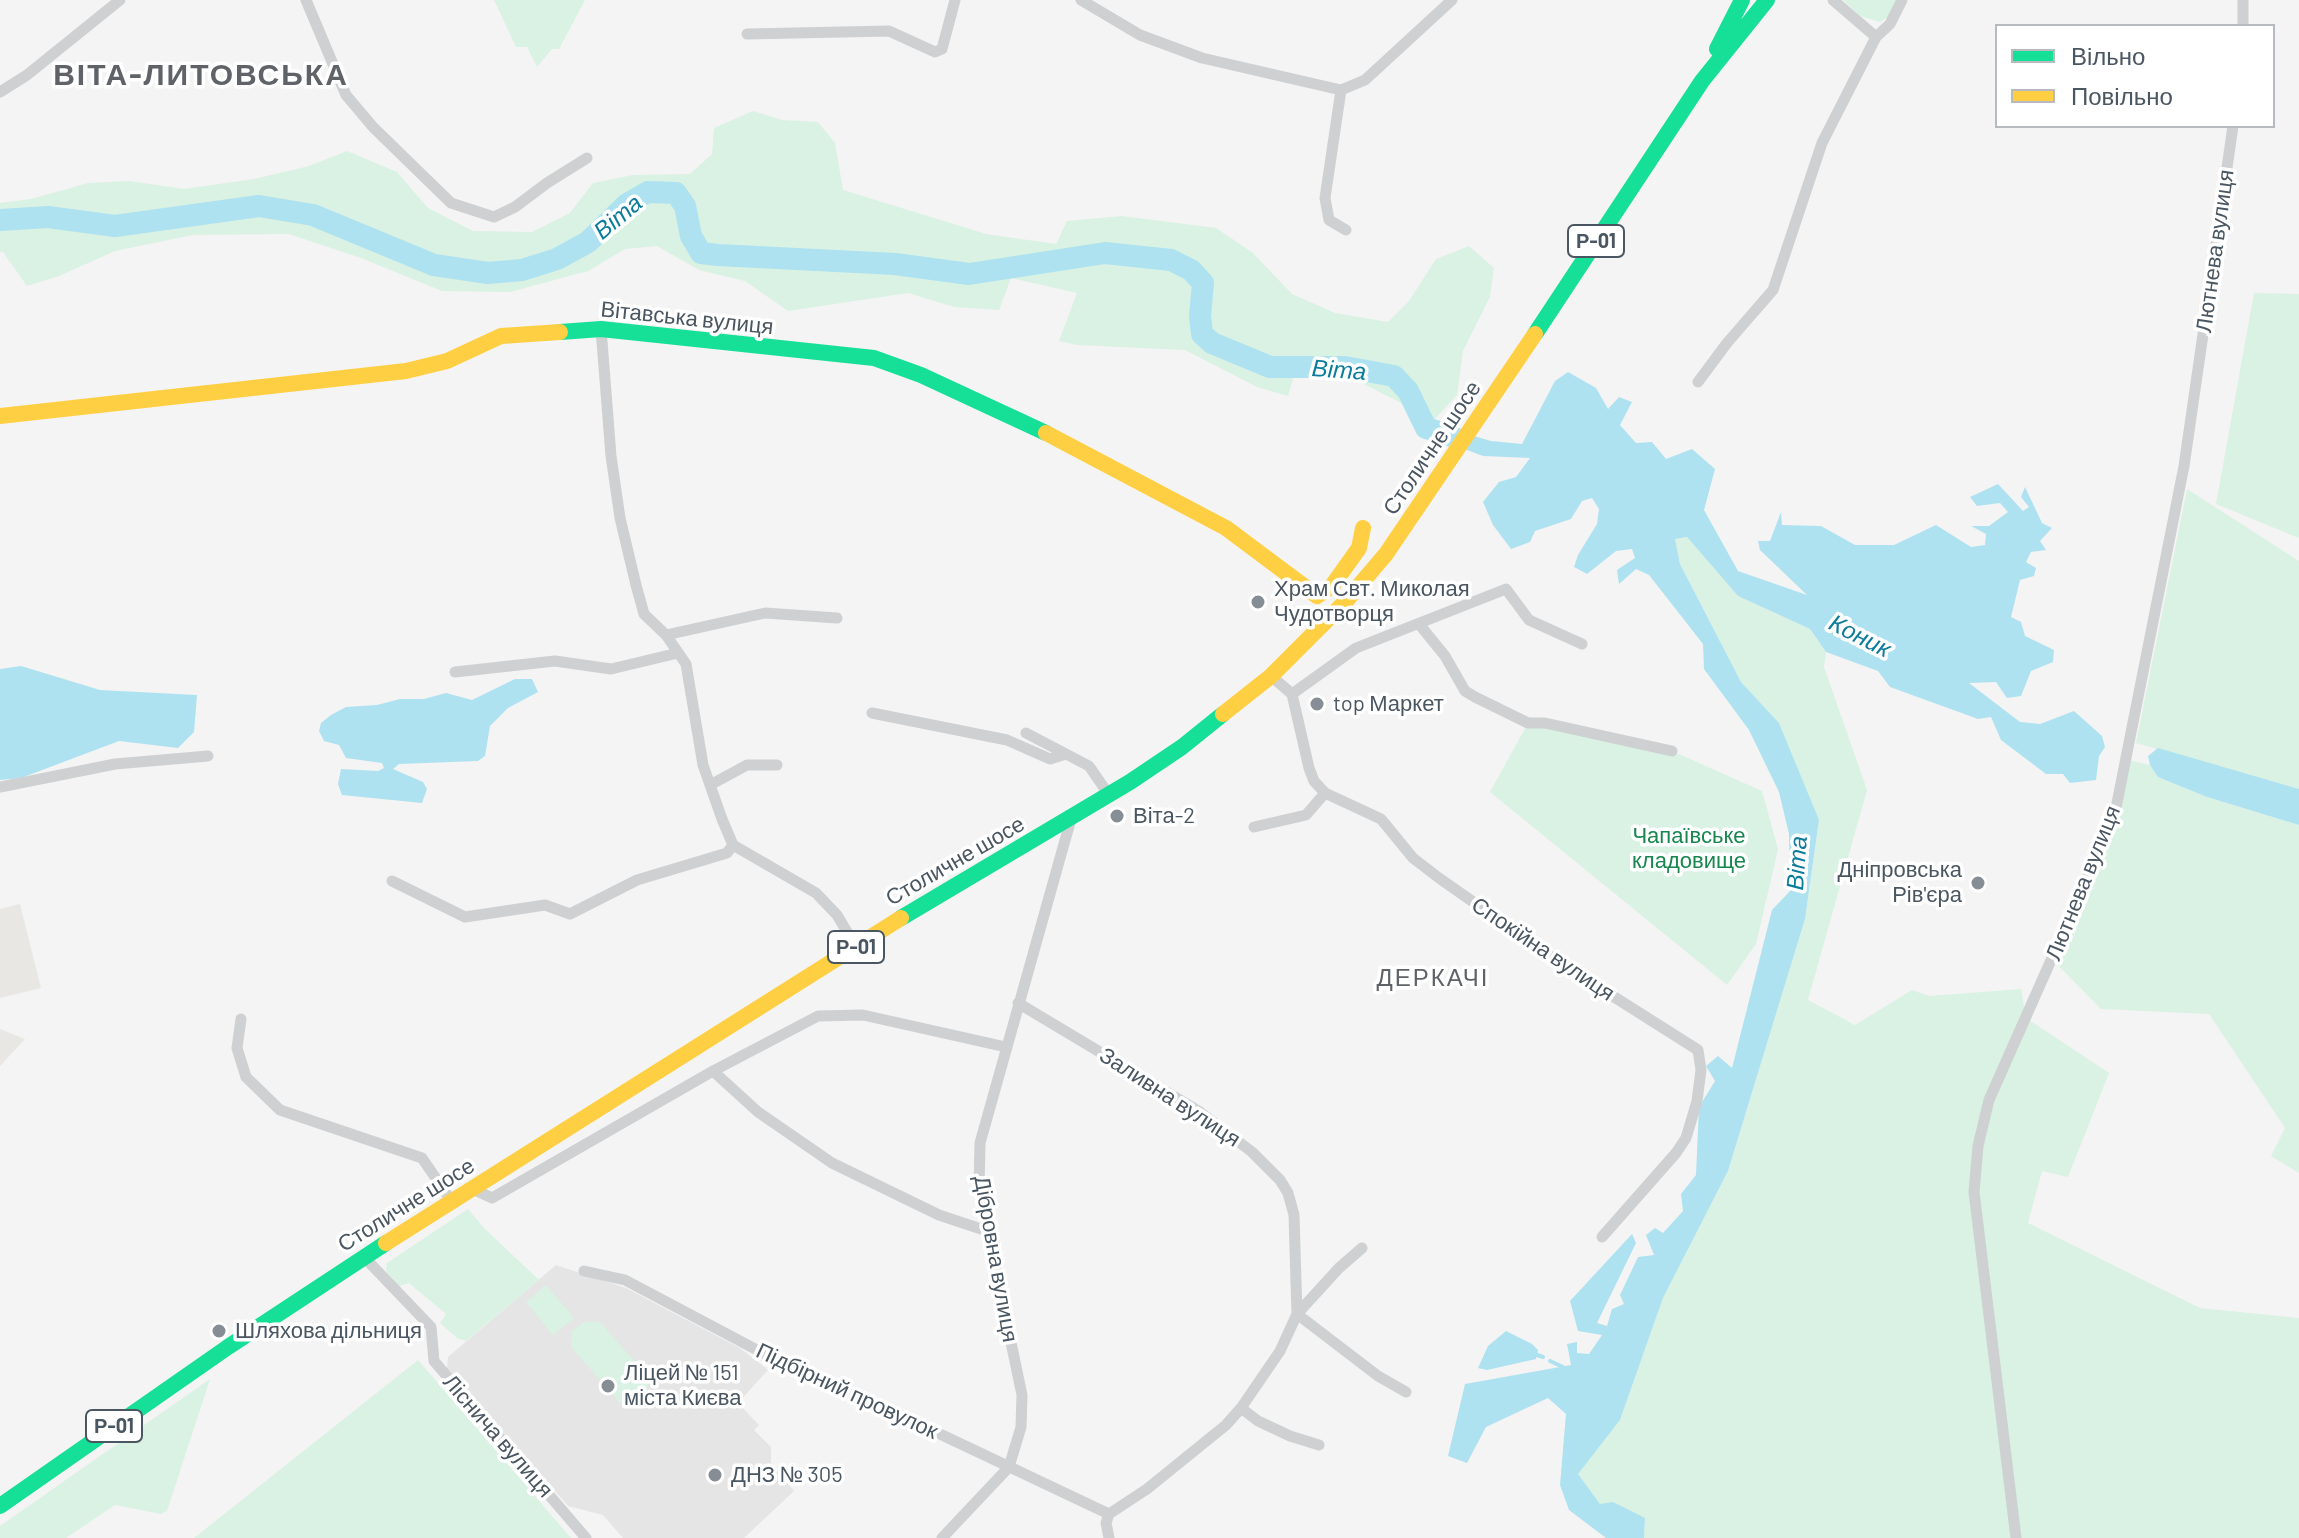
<!DOCTYPE html>
<html>
<head>
<meta charset="utf-8">
<style>
  body { margin:0 }
  #map { position:relative; width:2299px; height:1538px; overflow:hidden; background:#f4f4f4; font-family:Barlow,sans-serif }
  canvas { display:block }
  .legend { position:absolute; left:1995px; top:24px; width:280px; height:104px; box-sizing:border-box; background:#fff; border:2px solid #b7bbc0; margin:0; padding:10px 14px; list-style:none; font-size:24px; color:#4a5661 }
  .legend li { display:flex; align-items:center; gap:16px; height:40px }
  .legend b { width:40px; border:2px solid #b7bbc0 }
</style>
</head>
<body>
<div id="map">
<canvas width="2299" height="1538"></canvas>
<ul class="legend">
<li><b style="height:10px;background:#16e098"></b>Вільно</li>
<li><b style="height:10px;background:#ffcf43"></b>Повільно</li>
</ul>
</div>
<script>
const ctx = document.querySelector('canvas').getContext('2d');
ctx.lineJoin = 'round';
function fill(path, color) {
  ctx.fillStyle = color;
  ctx.fill(path, 'evenodd');
}
function shape(rows) {
  const path = new Path2D();
  for (const r of rows) {
    path.moveTo(r[0], r[1]);
    for (let i = 2; i < r.length; i += 2) path.lineTo(r[i], r[i + 1]);
  }
  return path;
}
function stroke(path, color, width, dash) {
  ctx.strokeStyle = color;
  ctx.lineWidth = width;
  ctx.lineCap = dash ? 'butt' : 'round';
  ctx.setLineDash(dash || []);
  ctx.stroke(path);
}
function drawText(font, color, halo, rows, align = 'center') {
  ctx.font = font + ' Barlow,sans-serif';
  ctx.lineWidth = 7;
  ctx.setLineDash([]);
  ctx.textBaseline = 'middle';
  ctx.strokeStyle = halo;
  ctx.fillStyle = color;
  for (const [text, x, y, turn = 0] of rows) {
    ctx.save();
    ctx.translate(x, y);
    ctx.rotate((+turn || 0) * Math.PI / 180);
    ctx.textAlign = isNaN(turn) ? turn : align;
    if (halo) ctx.strokeText(text, 0, 0);
    ctx.fillText(text, 0, 0);
    ctx.restore();
  }
}
fill(shape([
  [20,904,41,988,0,998,0,909],
  [0,1029,25,1039,0,1066]
]), '#e8e7e3');
fill(shape([
  [556,1265,626,1288,740,1348,768,1370,738,1403,759,1425,754,1430,771,1447,771,1463,794,1491,744,1538,623,1538,603,1515,568,1506,447,1368,448,1357]
]), '#e6e5e6');
fill(shape([
  [494,0,585,0,559,49,552,49,537,67,527,47,516,47],
  [1843,0,1904,0,1898,11,1880,22,1860,16],
  [753,111,782,120,818,122,835,143,843,190,986,234,1056,244,1067,221,1122,216,1216,228,1253,253,1292,294,1335,313,1388,322,1409,301,1436,259,1469,246,1494,268,1490,297,1463,351,1457,395,1422,433,1403,404,1352,378,1319,379,1294,375,1288,396,1257,387,1185,350,1077,345,1059,341,1077,293,1011,278,999,310,954,307,908,293,788,311,745,281,699,270,657,246,625,249,588,271,510,292,442,291,361,258,289,234,193,235,115,251,59,276,27,286,3,252,0,252,0,203,31,199,88,183,129,181,184,189,254,179,309,166,347,151,397,172,428,208,473,231,532,232,570,213,593,183,633,175,690,174,712,154,714,128],
  [2254,293,2299,294,2299,538,2216,504],
  [2187,489,2299,561,2299,789,2136,743],
  [1687,537,1738,596,1810,629,1826,652,1824,667,1867,790,1808,1000,1855,1025,1912,990,1929,996,2021,989,2026,1018,2109,1073,2068,1177,2042,1171,2028,1223,2200,1308,2299,1318,2299,1538,1644,1538,1645,1518,1600,1505,1577,1474,1620,1420,1663,1298,1728,1171,1805,919,1819,821,1779,723,1741,682,1680,564,1675,539],
  [1528,723,1672,751,1762,791,1778,849,1756,944,1727,985,1490,792],
  [2127,760,2150,765,2159,777,2207,797,2299,825,2299,1173,2271,1156,2285,1128,2209,1014,2101,1009,2052,959,2114,818],
  [468,1209,484,1228,539,1280,466,1341,457,1338,440,1323,446,1314,409,1283,399,1286,386,1271,387,1263],
  [546,1285,574,1318,553,1335,526,1302],
  [584,1322,600,1322,648,1377,647,1391,638,1402,620,1403,571,1347,572,1331],
  [418,1360,571,1538,194,1538],
  [210,1379,167,1511,161,1514,115,1505,66,1538,0,1538,0,1526]
]), '#d9f2e3');
fill(shape([
  [1568,372,1596,388,1608,409,1619,397,1632,402,1620,425,1636,443,1652,442,1666,459,1692,449,1715,469,1704,510,1738,571,1807,595,1760,550,1758,541,1770,541,1781,512,1782,525,1821,526,1855,545,1894,545,1936,525,1971,547,1985,545,1986,534,1971,526,1989,526,2008,512,2000,503,1977,506,1970,497,1998,484,2023,511,2029,507,2021,497,2025,487,2042,523,2052,528,2040,541,2046,550,2031,552,2026,562,2036,568,2034,576,2020,580,2011,617,2021,622,2025,636,2054,650,2053,662,2031,671,2021,696,2007,698,1996,682,1969,683,2020,722,2040,724,2074,711,2102,736,2105,747,2099,756,2096,780,2070,783,2063,774,2046,774,2001,740,1991,717,1978,719,1890,687,1878,671,1826,652,1810,629,1738,596,1687,537,1675,539,1680,564,1741,682,1779,723,1819,820,1805,919,1728,1171,1663,1298,1620,1420,1578,1474,1600,1504,1613,1502,1645,1518,1644,1538,1606,1538,1569,1510,1560,1485,1566,1414,1548,1398,1486,1427,1467,1463,1448,1456,1465,1384,1571,1365,1567,1344,1577,1342,1577,1353,1589,1354,1602,1335,1578,1331,1570,1301,1632,1234,1636,1243,1597,1323,1607,1326,1612,1309,1624,1304,1620,1295,1638,1257,1654,1255,1646,1235,1655,1228,1663,1233,1683,1211,1681,1194,1696,1175,1699,1107,1715,1081,1706,1066,1718,1056,1732,1068,1772,910,1790,891,1789,834,1779,792,1749,730,1704,669,1703,644,1649,575,1636,569,1619,584,1617,570,1635,558,1632,549,1616,551,1587,574,1574,567,1578,555,1597,524,1599,509,1592,498,1582,501,1571,519,1535,531,1530,542,1511,549,1493,525,1483,502,1499,482,1516,477,1530,458,1483,456,1422,433,1433,424,1491,441,1522,444,1555,381],
  [21,666,100,690,197,695,194,732,178,748,119,741,21,778,0,780,0,669],
  [515,679,532,679,538,692,508,708,490,726,485,756,478,761,399,764,393,769,423,782,427,789,422,803,342,795,338,784,341,769,378,771,384,768,382,763,346,758,339,745,324,741,319,731,321,723,331,715,346,707,377,705,400,699,424,699,446,693,472,700],
  [2158,748,2299,789,2299,825,2207,797,2158,777,2150,765,2148,756],
  [1506,1331,1532,1344,1538,1350,1536,1359,1487,1370,1478,1368,1488,1346]
]), '#aee2f0');
stroke(shape([
  [1537,1355,1543,1357],
  [1550,1361,1563,1367]
]), '#aee2f0', 4);
stroke(shape([
  [0,220,48,217,115,226,259,206,313,215,434,265,488,273,522,270,557,259,588,242,627,204,648,192,676,193,685,206,691,236,701,253,718,255,895,264,969,274,1105,253,1171,260,1191,270,1203,283,1200,316,1202,334,1212,343,1270,367,1345,367,1394,376,1408,391,1426,428,1452,436]
]), '#aee2f0', 22);
stroke(shape([
  [306,0,346,95,373,127,451,203,494,217,515,207,547,183,587,158],
  [1081,0,1140,35,1202,58,1341,90,1365,80,1452,0],
  [1833,0,1876,37],
  [2243,0,2243,26],
  [747,34,889,31,935,52,942,49,955,0],
  [1341,90,1325,198,1329,220,1346,230],
  [0,92,27,75,120,0],
  [601,329,611,456,620,518,636,585,644,614,666,635,686,664,703,765,722,819,733,845,816,893,837,915,856,947],
  [1698,382,1727,343,1773,290,1822,143,1876,37,1890,24,1902,0],
  [1419,624,1445,656,1465,691,1475,697,1528,723,1545,723,1672,751],
  [666,635,765,613,837,618],
  [455,672,555,661,611,669,678,653],
  [1271,676,1292,694,1309,768,1314,781,1325,793,1381,819,1413,858,1439,878,1559,962,1698,1050,1701,1070,1697,1101,1686,1138,1676,1153,1602,1237],
  [1292,694,1356,648,1506,589,1529,620,1582,644],
  [872,713,1007,740,1050,759,1066,754],
  [1026,733,1089,766,1109,795],
  [710,785,747,765,777,765],
  [0,787,115,764,208,756],
  [1254,827,1306,815,1325,793],
  [392,881,465,917,545,905,570,914,637,880,727,853,733,845],
  [1018,1003,1200,1112,1252,1152,1280,1180,1288,1193,1294,1215,1297,1314],
  [241,1019,237,1048,246,1077,280,1110,422,1158,452,1202],
  [713,1071,758,1112,832,1163,939,1215,987,1231],
  [473,1189,492,1198,713,1071,818,1016,863,1015,1006,1047],
  [364,1257,431,1327,434,1361,586,1538],
  [584,1271,625,1280,776,1360,904,1417,1109,1514],
  [1297,1314,1378,1376,1406,1392],
  [1241,1408,1258,1421,1290,1436,1319,1445],
  [942,1538,1009,1467,1021,1427,1022,1395,979,1189,980,1143,1071,819],
  [1109,1538,1106,1523,1109,1514,1147,1489,1226,1425,1241,1408,1280,1351,1297,1314,1339,1268,1362,1248],
  [2016,1538,1974,1192,1978,1146,1989,1100,2114,818,2184,466,2233,126]
]), '#ced0d2', 11);
stroke(shape([
  [1717,49,1742,0],
  [560,332,601,329,874,358,921,375,1046,433],
  [1535,334,1702,81,1767,0],
  [901,918,1130,782,1182,747,1223,714],
  [0,1506,228,1347,386,1243]
]), '#16e098', 16);
stroke(shape([
  [0,416,406,371,447,361,501,336,560,332],
  [1046,433,1226,528,1317,596,1332,586,1359,548,1363,528],
  [1223,714,1271,676,1346,601,1386,554,1535,334],
  [386,1243,901,918]
]), '#ffcf43', 16);
for (const [x, y, r, color] of [
  [1258,602,8,"#868d94"],
  [1317,704,8,"#868d94"],
  [1117,816,8,"#868d94"],
  [1978,883,8,"#868d94"],
  [219,1331,8,"#868d94"],
  [608,1386,8,"#868d94"],
  [715,1475,8,"#868d94"]
]) {
  const dot = new Path2D();
  dot.arc(x, y, r, 0, 2 * Math.PI);
  ctx.fillStyle = color;
  ctx.fill(dot);
  stroke(dot, '#fff', 3);
}
for (const [x, y, w] of [
  [1596,241,56],
  [856,947,56],
  [114,1426,56]
]) {
  const box = new Path2D();
  box.roundRect(x - w / 2, y - 16, w, 32, 6);
  ctx.fillStyle = '#fff';
  ctx.fill(box);
  stroke(box, '#4a5661', 2);
}
drawText('bold 20px', '#4a5661', null, [
  ["Р-01",1596,241],
  ["Р-01",856,947],
  ["Р-01",114,1426]
]);
drawText('22px', '#4a5661', '#fff', [
  ["Лютнева вулиця",2215,251,-82],
  ["Вітавська вулиця",687,318,6],
  ["Столичне шосе",1432,448,-56],
  ["Столичне шосе",955,861,-30],
  ["Лютнева вулиця",2083,883,-68],
  ["Спокійна вулиця",1543,949,34],
  ["Заливна вулиця",1170,1097,33],
  ["Столичне шосе",406,1205,-32],
  ["Дібровна вулиця",996,1259,80],
  ["Підбірний провулок",847,1391,25],
  ["Ліснича вулиця",498,1436,49]
]);
drawText('22px', '#4a5661', '#fff', [
  ["Храм Свт. Миколая",1274,589],
  ["Чудотворця",1274,614],
  ["top Маркет",1333,704],
  ["Віта-2",1133,816],
  ["Дніпровська",1962,870,"right"],
  ["Рів'єра",1962,895,"right"],
  ["Шляхова дільниця",235,1331],
  ["Ліцей № 151",624,1373],
  ["міста Києва",624,1398],
  ["ДНЗ № 305",731,1475]
], 'left');
drawText('22px', '#17864f', '#fff', [
  ["Чапаївське",1689,836],
  ["кладовище",1689,861]
]);
drawText('italic 24px', '#0c7c9b', '#fff', [
  ["Віта",618,217,-40],
  ["Віта",1339,370,4],
  ["Коник",1860,636,27],
  ["Віта",1797,863,-86]
]);
ctx.letterSpacing = '2px';
drawText('24px', '#5f6368', '#fff', [
  ["ДЕРКАЧІ",1433,978]
]);
ctx.letterSpacing = '0px';
ctx.letterSpacing = '2px';
drawText('bold 30px', '#5f6368', '#fff', [
  ["ВІТА-ЛИТОВСЬКА",201,75]
]);
ctx.letterSpacing = '0px';
</script>
</body>
</html>
